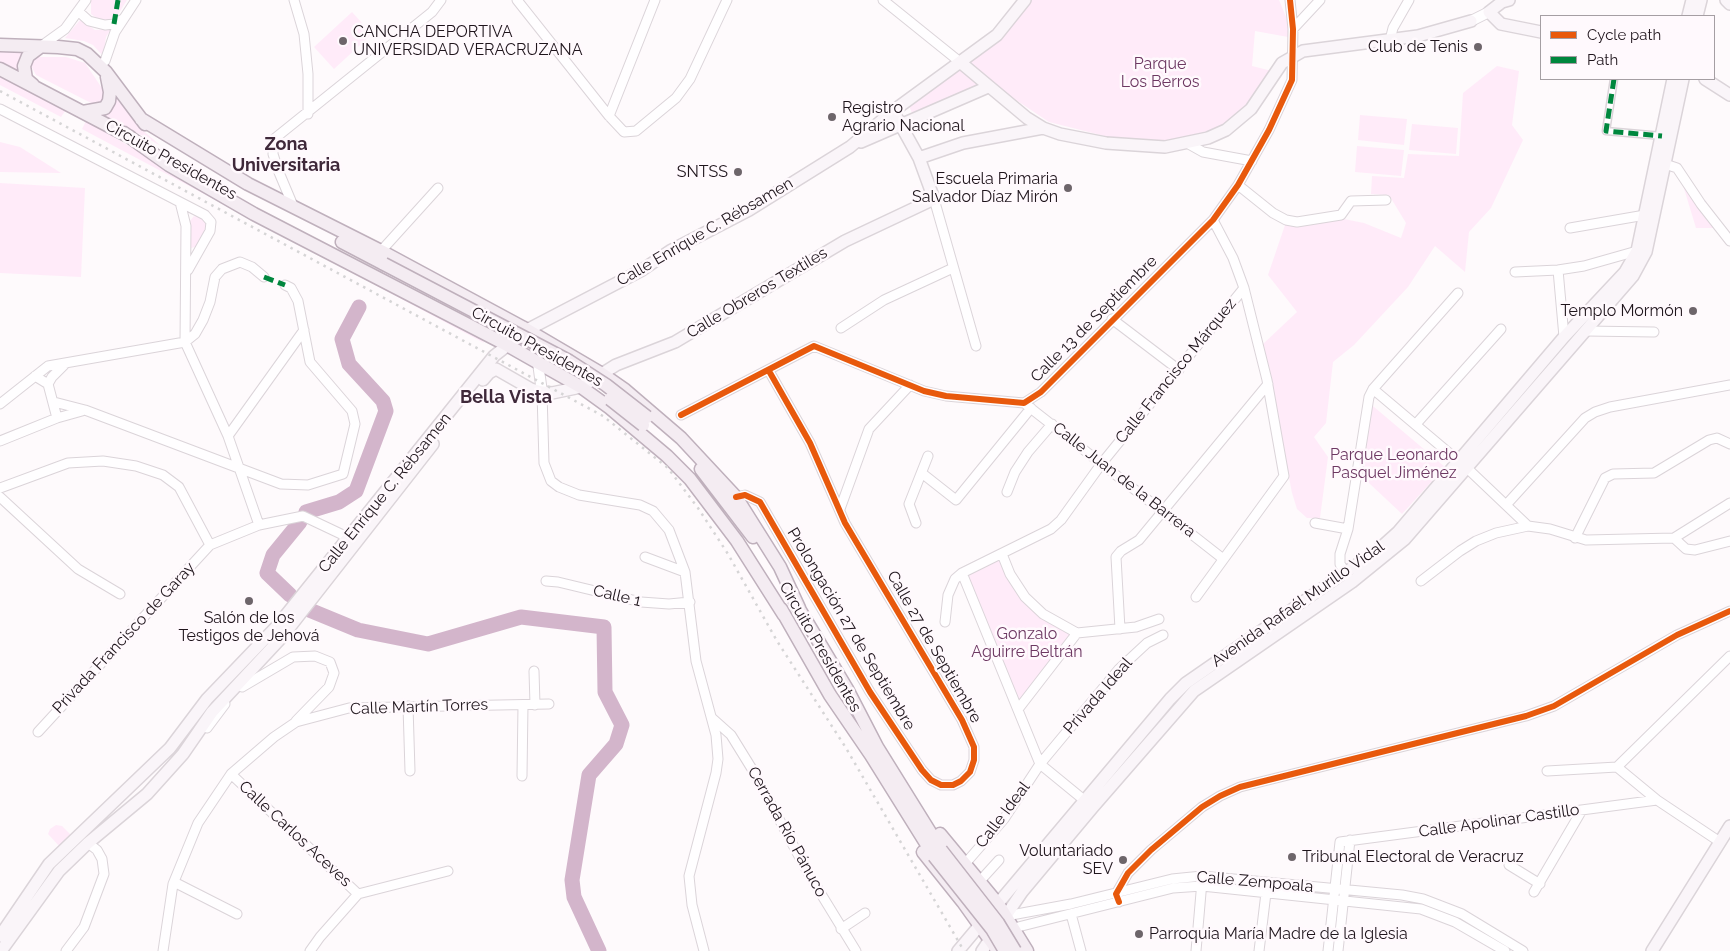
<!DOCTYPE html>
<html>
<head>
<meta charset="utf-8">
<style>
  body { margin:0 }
  #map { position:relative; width:1730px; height:951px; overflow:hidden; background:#fefafc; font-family:Raleway,sans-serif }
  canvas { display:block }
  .legend { position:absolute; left:1540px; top:15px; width:175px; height:65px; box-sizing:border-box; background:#fff9fd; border:1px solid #a59ea3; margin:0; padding:6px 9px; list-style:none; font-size:15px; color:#1f151c }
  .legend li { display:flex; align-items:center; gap:10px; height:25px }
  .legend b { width:25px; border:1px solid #a59ea3 }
</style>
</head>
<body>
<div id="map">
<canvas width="1730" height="951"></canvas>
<ul class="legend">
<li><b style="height:6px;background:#e8590c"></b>Cycle path</li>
<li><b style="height:6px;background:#00873e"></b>Path</li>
</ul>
</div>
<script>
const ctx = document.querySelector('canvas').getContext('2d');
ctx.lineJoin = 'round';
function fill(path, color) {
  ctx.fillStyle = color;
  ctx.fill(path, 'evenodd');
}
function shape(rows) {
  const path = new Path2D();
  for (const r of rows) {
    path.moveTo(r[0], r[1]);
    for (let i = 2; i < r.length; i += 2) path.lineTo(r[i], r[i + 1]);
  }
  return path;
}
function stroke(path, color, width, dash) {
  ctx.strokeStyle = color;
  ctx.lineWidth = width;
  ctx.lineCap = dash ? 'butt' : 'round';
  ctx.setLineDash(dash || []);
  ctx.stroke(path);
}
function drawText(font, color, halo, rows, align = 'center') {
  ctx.font = font + ' Raleway,sans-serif';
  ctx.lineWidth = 5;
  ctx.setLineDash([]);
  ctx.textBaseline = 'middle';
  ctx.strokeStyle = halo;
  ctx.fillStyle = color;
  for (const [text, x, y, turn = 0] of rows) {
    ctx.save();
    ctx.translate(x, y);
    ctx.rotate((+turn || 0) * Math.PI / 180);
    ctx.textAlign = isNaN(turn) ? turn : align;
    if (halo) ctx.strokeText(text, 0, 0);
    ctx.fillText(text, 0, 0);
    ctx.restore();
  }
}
fill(shape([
  [91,0,127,0,117,16,107,20,98,19,91,14],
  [1029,0,1279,0,1289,24,1288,37,1255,31,1252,66,1272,71,1253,107,1214,136,1148,147,1049,122,992,84,970,63,1010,26],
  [352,12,372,34,334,69,314,47],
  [80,20,95,30,111,29,106,37,103,56,93,45,84,41,65,38],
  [0,51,22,52,19,62,19,72,0,63],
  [36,57,66,57,85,63,106,94,103,104,95,105,36,75,30,64],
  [1497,66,1519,71,1512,125,1523,140,1491,208,1469,232,1465,272,1435,246,1408,287,1354,345,1333,362,1326,423,1314,437,1328,457,1320,518,1307,518,1297,509,1292,493,1263,344,1297,312,1268,275,1285,225,1306,226,1344,219,1364,223,1401,238,1406,223,1389,195,1371,194,1372,176,1404,178,1408,154,1459,156,1463,93],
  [960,69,981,85,918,114,912,113,909,106],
  [0,77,65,111,61,117,0,85],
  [114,95,139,127,161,146,101,113],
  [1360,115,1407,119,1404,145,1358,140],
  [86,121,191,182,482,339,484,343,82,129],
  [1412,124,1458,128,1456,154,1409,150],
  [0,142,20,147,61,173,0,172],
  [1357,146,1404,150,1401,176,1355,172],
  [1682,182,1715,228,1696,228],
  [0,183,85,188,81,277,0,273],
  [194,216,204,219,208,227,199,246,191,248,190,221],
  [1367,401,1445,467,1402,514,1354,469],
  [1002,554,1025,597,1077,633,1019,708,962,573],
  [56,825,62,826,71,835,60,847,48,834,50,829]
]), '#ffebf9');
stroke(shape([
  [306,512,339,502,356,491,386,411,383,401,349,364,342,339,359,307],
  [290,595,267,573,273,555,300,522],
  [307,609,358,630,428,644,521,617,604,627,605,692,622,725,616,744,589,775,572,880,574,897,599,951]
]), '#d3b5cb', 15);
const pedestrian = shape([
  [1614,79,1606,131,1662,136]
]);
const minor = shape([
  [294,0,304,34,308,74,308,114],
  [517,0,609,116,624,132,636,131,676,98,690,79,727,0],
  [883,0,960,62],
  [79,12,89,21,105,25,114,24,123,19],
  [1293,29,1320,0],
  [1390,40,1393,28,1409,0],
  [40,47,65,29,86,0],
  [99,65,105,61,115,32,136,0],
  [0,109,205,215,211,222,210,231,188,270],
  [609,116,655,0],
  [1187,143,1203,152,1252,161],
  [1659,162,1677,168,1701,204,1730,241],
  [1238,185,1273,213,1286,220,1297,222,1341,215,1351,201,1386,200],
  [934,199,976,346],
  [180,202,186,226,185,342,228,436,259,525],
  [294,208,278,170,273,154,274,139,432,12,441,0],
  [1570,228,1645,215],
  [381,251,438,188],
  [1558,270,1564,337],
  [1515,272,1558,270,1584,266,1637,251],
  [1112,319,1179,370],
  [841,328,884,300,953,268],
  [1586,331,1654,332],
  [35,376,48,384,57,418],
  [48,384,52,377,66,363],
  [1373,389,1468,469,1528,526],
  [542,392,544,463,551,481,559,487,579,495,640,505,653,511,669,530,685,572,696,661,716,735,718,759,716,773,689,876,692,905,704,951],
  [54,402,85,410,281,484,308,485,343,474,355,424,352,411,310,362,298,301,291,288,285,285],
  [1024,403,1222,558],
  [0,404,48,366,185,342,195,334,203,320,210,302,215,277,222,269,240,262,252,267,264,277],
  [681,415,814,346,924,391,946,396,1024,403,1041,392,1213,220,1238,185,1269,130,1292,80,1293,29,1290,0],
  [1416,424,1501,329],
  [228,436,304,330],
  [0,441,57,418,82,411],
  [923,474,956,500,1031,408],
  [0,488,68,463,103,461,136,466,163,475,179,487,210,545],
  [1007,492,1015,472,1028,452,1052,424],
  [0,497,78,569,120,594],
  [736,497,745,495,760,502,870,692,922,770,931,780,941,785,953,785,961,781,970,772,974,760,974,747,962,720,845,523,810,443,769,371],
  [1506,505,1585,418,1595,412,1610,407,1730,385],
  [840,509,869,429,910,385],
  [916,523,909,504,928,456],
  [1315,523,1348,529],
  [1575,538,1605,478,1613,474,1654,473,1709,440,1717,438,1730,444],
  [1674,538,1686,549,1695,550,1730,541],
  [1002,554,1010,574,1025,597,1043,614,1077,633],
  [645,557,685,572],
  [962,573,1040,764,1084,800],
  [1349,578,1340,564,1340,554,1348,529,1369,397,1373,389,1458,293],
  [546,581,558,582,641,602,669,604,690,602],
  [1421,581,1460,551,1476,541,1496,533,1528,526,1550,529,1586,540,1674,538,1730,503],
  [1196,597,1284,476,1267,380,1244,288,1233,258,1213,220],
  [945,622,948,595,955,579,962,573,1051,529,1061,520,1102,463,1244,288],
  [1120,629,1116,557,1121,551,1139,540,1268,384],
  [1077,633,1136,627,1159,619],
  [534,671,535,705],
  [239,685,242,687,293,657,315,656,330,662,334,673,329,687,296,721],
  [408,706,410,771],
  [1019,708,1077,633],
  [712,718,731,735,752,769,807,871,856,951],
  [207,728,225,704],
  [38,732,210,545,259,525,303,516,341,534,351,542],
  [1617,767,1730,656],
  [1617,767,1657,800,1720,842],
  [1547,771,1617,767],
  [231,774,358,894],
  [522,776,523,705],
  [964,865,1004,819,1040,764,1119,669,1147,643,1163,635],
  [1509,865,1540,884],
  [174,882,237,914],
  [979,882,999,860],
  [1534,892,1582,810],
  [1119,902,1116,894,1128,873,1151,850,1202,807,1220,796,1240,787,1526,716,1554,706,1677,635,1730,611],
  [1071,914,1081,951],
  [1006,916,1071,904,1172,879,1202,876,1402,895,1423,899,1462,914,1523,951],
  [1014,928,1173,888,1202,886,1421,909,1455,922,1505,951],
  [841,929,865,913],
  [66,951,84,927,104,874,102,859,97,850,88,843],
  [163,951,173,884,198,823,231,774,274,737,296,722,349,708,549,704],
  [310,951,320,937,358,894,448,871],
  [1196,951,1202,881],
  [1259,951,1266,893],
  [1328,951,1340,842,1657,800],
  [1338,951,1350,840]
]);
const tertiary = shape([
  [1471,21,1489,12],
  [538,363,542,392]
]);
const secondary = shape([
  [1726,0,1730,4],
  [1489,12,1501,24,1541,32],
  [1489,12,1502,2,1509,0],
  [1688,16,1692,0],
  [1697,16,1701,0],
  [960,62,1027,118,1043,128,1060,134,1106,143,1165,147,1208,138,1226,130,1251,109,1282,63,1303,51,1418,36,1471,21],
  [1705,79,1730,95],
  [861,142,988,87],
  [919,158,963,143,1043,128],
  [483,380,489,373,496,369,531,389,542,392,552,393,581,387,616,365,675,342,845,241,934,199,919,158,893,111],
  [0,936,49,864,170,748,207,699,278,625,494,356,527,330,642,270,670,251,749,210,850,147,893,111,997,35,1025,0],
  [1,951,59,871,88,843,147,794,183,754,212,712,282,637,433,444],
  [958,951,1170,699,1186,683,1378,550,1398,532,1564,337,1625,272,1637,251,1673,79],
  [982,951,1022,892,1093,807,1194,691,1352,582,1405,539,1633,276,1646,252,1683,79],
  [1652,951,1730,826]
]);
const primary = shape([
  [0,45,58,47,77,49,87,54,106,72,145,124],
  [0,69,130,137],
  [33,85,26,79,24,66,28,56,40,47],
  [83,112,105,108,109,101,110,92,107,77],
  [141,119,248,184,381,251,522,327,602,374,625,390,681,438,736,497,780,567,799,608],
  [124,133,169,165,254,214,507,345,581,387,610,408,667,456,690,479,737,541,784,615],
  [342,242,384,264],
  [701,469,753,537],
  [795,602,847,689,877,747,941,850],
  [781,609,830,695,871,755,934,856],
  [940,834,998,904,1027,951],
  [923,852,963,902,998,951]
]);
stroke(pedestrian, '#dbd4d9', 9);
stroke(minor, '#dbd4d9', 11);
stroke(tertiary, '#dbd4d9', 12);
stroke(secondary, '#dbd4d9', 14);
stroke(primary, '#bfb0bc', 15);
stroke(pedestrian, '#fffeff', 6);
stroke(minor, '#fffeff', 9);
stroke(tertiary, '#fffeff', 10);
stroke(secondary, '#faf5f9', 11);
stroke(primary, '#f4ecf2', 12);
stroke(shape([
  [0,91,603,416,668,468,698,508,728,554,777,641,846,748,964,951]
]), '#d6d5d6', 2.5, [2.5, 5]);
const primaryBridge = shape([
  [384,264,569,361,606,385,647,417],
  [610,399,643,425],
  [941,850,998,923,1015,951],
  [934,856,992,929,1005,951]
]);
stroke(primaryBridge, '#bfb0bc', 15, []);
stroke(primaryBridge, '#f4ecf2', 12);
stroke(shape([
  [114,24,118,0],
  [1614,79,1606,131,1662,136],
  [264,277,285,285]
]), '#00873e', 5, [10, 5]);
stroke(shape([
  [681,415,814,346,924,391,946,396,1024,403,1041,392,1213,220,1238,185,1269,130,1292,80,1293,29,1290,0],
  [736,497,745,495,760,502,870,692,922,770,931,780,941,785,953,785,961,781,970,772,974,760,974,747,962,720,845,523,810,443,769,371],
  [1119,902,1116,894,1128,873,1151,850,1202,807,1220,796,1240,787,1526,716,1554,706,1677,635,1730,611]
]), '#e8590c', 6);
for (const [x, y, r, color] of [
  [343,41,5,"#6d656a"],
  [1478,47,5,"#6d656a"],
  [832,117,5,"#6d656a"],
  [738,172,5,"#6d656a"],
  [1068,188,5,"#6d656a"],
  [1693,311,5,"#6d656a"],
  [249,601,5,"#6d656a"],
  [1292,857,5,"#6d656a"],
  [1123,860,5,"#6d656a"],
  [1139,934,5,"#6d656a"]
]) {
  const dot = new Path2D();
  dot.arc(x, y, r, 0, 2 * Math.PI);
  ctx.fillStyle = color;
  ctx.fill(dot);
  stroke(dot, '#fff9fd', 2);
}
drawText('16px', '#1f151c', '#fff9fd', [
  ["CANCHA DEPORTIVA",353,32,"left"],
  ["UNIVERSIDAD VERACRUZANA",353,50,"left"],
  ["Club de Tenis",1468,47],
  ["Registro",842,108,"left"],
  ["Agrario Nacional",842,126,"left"],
  ["SNTSS",728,172],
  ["Escuela Primaria",1058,179],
  ["Salvador Díaz Mirón",1058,197],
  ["Templo Mormón",1683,311],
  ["Salón de los",249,618,"center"],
  ["Testigos de Jehová",249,636,"center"],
  ["Voluntariado",1113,851],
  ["SEV",1113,869],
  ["Tribunal Electoral de Veracruz",1302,857,"left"],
  ["Parroquia María Madre de la Iglesia",1149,934,"left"]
], 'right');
drawText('16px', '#6d3862', '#fff9fd', [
  ["Parque",1160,64],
  ["Los Berros",1160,82],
  ["Parque Leonardo",1394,455],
  ["Pasquel Jiménez",1394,473],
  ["Gonzalo",1027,634],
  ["Aguirre Beltrán",1027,652]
]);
drawText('16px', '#1f151c', '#fff9fd', [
  ["Circuito Presidentes",171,160,29],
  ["Calle Enrique C. Rébsamen",705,232,-30],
  ["Calle Obreros Textiles",757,293,-31],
  ["Calle 13 de Septiembre",1094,319,-45],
  ["Circuito Presidentes",537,347,29],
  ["Calle Francisco Márquez",1176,371,-51],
  ["Calle Juan de la Barrera",1124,480,38],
  ["Calle Enrique C. Rébsamen",385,493,-51],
  ["Calle 1",617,596,13],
  ["Avenida Rafaél Murillo Vidal",1298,604,-35],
  ["Prolongación 27 de Septiembre",851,629,59],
  ["Privada Francisco de Garay",124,638,-47],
  ["Circuito Presidentes",820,647,60],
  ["Calle 27 de Septiembre",934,647,60],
  ["Privada Ideal",1098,696,-49],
  ["Calle Martín Torres",419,707,-2],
  ["Calle Ideal",1003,815,-53],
  ["Calle Apolinar Castillo",1499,821,-8],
  ["Cerrada Río Pánuco",787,832,61],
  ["Calle Carlos Aceves",295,834,43],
  ["Calle Zempoala",1255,882,5]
]);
drawText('bold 18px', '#3f293a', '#fff9fd', [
  ["Zona",286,145],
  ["Universitaria",286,166],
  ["Bella Vista",506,398]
]);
</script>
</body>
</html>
